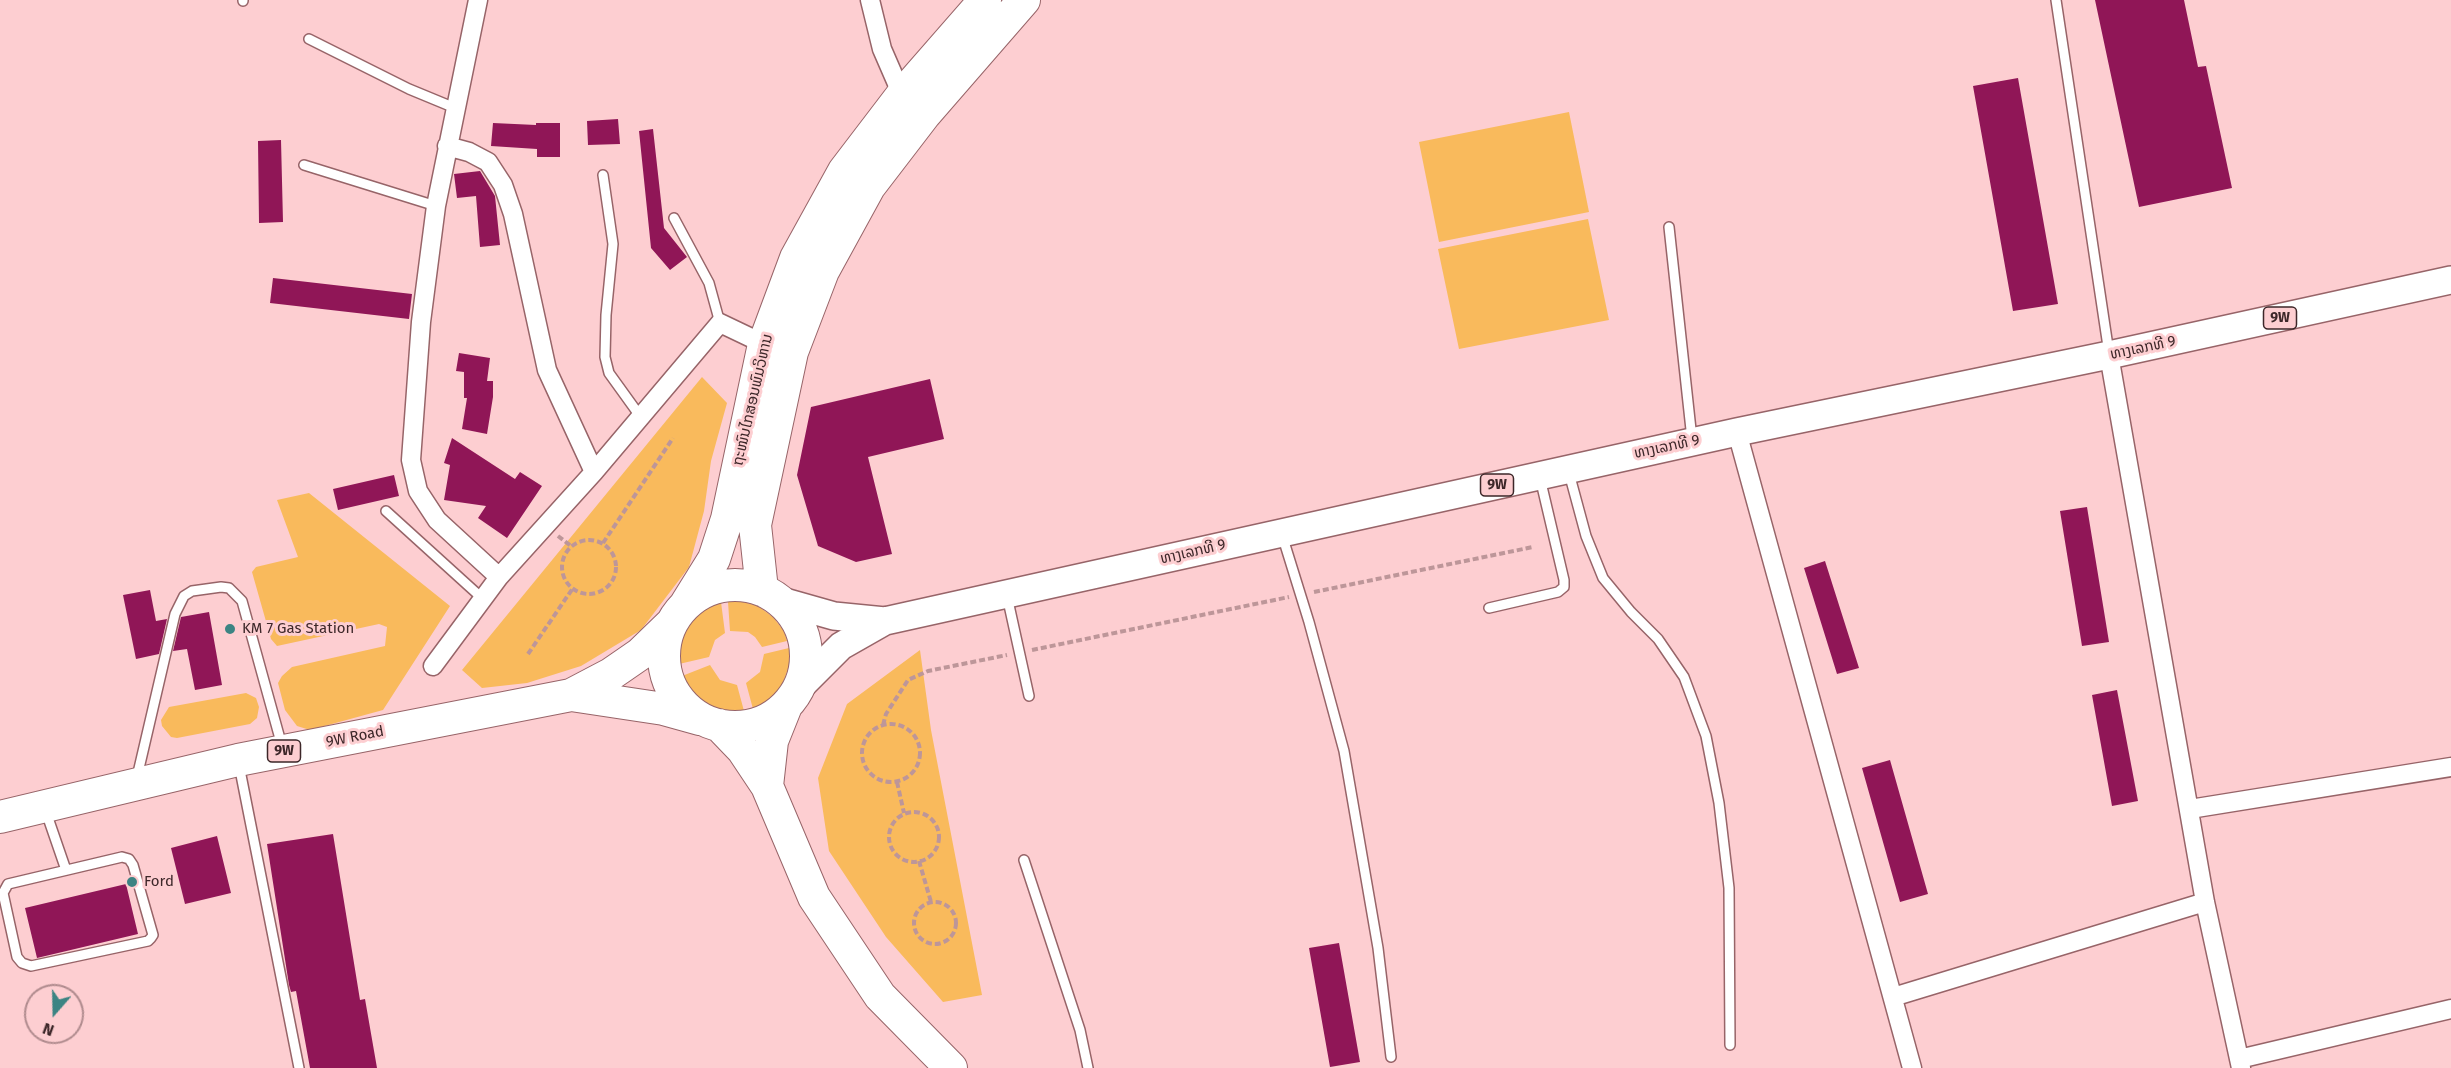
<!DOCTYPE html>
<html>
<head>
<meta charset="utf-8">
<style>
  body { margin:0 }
  #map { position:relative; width:2451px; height:1068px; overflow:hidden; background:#fdced1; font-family:"Fira Sans",sans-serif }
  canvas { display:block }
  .north { position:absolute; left:24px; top:984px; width:60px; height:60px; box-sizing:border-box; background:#fdced1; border:2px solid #b08b8e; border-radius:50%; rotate:200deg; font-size:16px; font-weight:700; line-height:24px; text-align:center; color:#3d2729 }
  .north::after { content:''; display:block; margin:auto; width:21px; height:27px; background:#3c8483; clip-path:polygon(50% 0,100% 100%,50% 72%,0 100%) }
</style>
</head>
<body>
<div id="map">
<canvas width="2451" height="1068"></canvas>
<div class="north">N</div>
</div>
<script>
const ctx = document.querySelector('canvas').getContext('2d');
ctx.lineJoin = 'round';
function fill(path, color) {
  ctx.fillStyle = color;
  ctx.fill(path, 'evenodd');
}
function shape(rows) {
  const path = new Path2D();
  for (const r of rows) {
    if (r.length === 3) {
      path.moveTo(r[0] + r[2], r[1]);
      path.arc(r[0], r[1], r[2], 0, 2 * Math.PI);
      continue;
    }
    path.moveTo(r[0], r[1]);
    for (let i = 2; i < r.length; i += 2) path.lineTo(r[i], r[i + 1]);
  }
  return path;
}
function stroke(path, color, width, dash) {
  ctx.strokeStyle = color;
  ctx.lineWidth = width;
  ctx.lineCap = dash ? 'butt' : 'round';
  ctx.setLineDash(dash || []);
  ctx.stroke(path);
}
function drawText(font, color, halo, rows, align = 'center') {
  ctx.font = font + ' "Fira Sans","Noto Sans Lao",sans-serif';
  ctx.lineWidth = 6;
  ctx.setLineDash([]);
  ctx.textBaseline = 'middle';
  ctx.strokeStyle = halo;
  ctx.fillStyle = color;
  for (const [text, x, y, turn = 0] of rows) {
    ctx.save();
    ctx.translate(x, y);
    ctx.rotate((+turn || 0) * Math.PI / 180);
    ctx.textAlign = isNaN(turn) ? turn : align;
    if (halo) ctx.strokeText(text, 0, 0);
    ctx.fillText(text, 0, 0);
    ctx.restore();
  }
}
fill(shape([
  [1569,112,1589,212,1439,242,1419,142],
  [1588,219,1609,320,1459,349,1438,249],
  [702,377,727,403,711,461,704,511,689,567,641,630,581,666,527,683,482,688,462,670],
  [309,493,450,606,383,710,310,730,297,726,285,710,278,683,282,676,292,667,385,646,387,627,379,624,277,646,271,639,252,572,256,567,298,557,277,500],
  [740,601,758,606,773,617,784,631,787,641,762,647,755,637,748,632,730,631,728,602],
  [721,602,725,633,715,640,709,657,679,664,678,658,681,639,690,622,704,610],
  [789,648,789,666,783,683,773,697,753,709,746,683,760,672,764,654],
  [920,650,931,730,982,995,943,1002,886,937,829,851,818,778,847,704],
  [710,665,720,680,737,685,744,711,723,711,706,704,691,692,682,676],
  [246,693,256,698,259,707,257,718,250,724,177,738,171,737,162,726,161,720,169,707]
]), '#f9ba5c');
fill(shape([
  [2095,0,2184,0,2198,67,2206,66,2232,188,2139,207],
  [2018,78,2058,304,2013,311,1973,86],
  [618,119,620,144,588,145,587,121],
  [493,123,536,125,536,123,560,123,560,157,537,157,537,149,491,146],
  [653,129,664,228,687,257,670,270,651,248,639,131],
  [281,140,283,222,259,223,258,141],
  [480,171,495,196,500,245,480,247,476,196,457,198,454,174],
  [273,278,412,294,409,319,270,303],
  [459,353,490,358,487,381,493,381,493,397,487,434,462,429,467,398,464,398,464,372,456,371],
  [930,379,944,439,868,457,892,554,856,562,818,546,797,475,811,407],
  [452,438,515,479,520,472,542,486,507,538,478,518,486,506,444,500,450,465,444,463],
  [394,475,399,496,338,510,333,489],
  [2087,507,2109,642,2082,646,2060,511],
  [1825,561,1859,668,1837,674,1804,568],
  [150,590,156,621,167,619,159,654,136,659,123,595],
  [209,612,222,685,195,690,187,649,173,651,181,617],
  [2117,690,2138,801,2112,806,2092,695],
  [1890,760,1928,894,1900,902,1862,768],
  [333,834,360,1000,365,999,377,1068,310,1068,296,991,291,992,289,985,267,844],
  [217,836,231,893,185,904,171,848],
  [126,884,138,934,37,958,25,908],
  [1339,943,1360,1062,1330,1067,1309,948]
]), '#901657');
const lane = shape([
  [243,0,243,1],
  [2056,0,2109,353],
  [309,39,409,89,455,108],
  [304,165,436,206],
  [603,175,613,244,606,315,605,357,609,373,640,416],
  [674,218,709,283,720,323],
  [1669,227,1692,439],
  [1569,473,1586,536,1603,578,1631,612,1658,639,1684,677,1706,736,1719,803,1729,888,1730,1045],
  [386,511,483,599],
  [1282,535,1309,622,1344,751,1378,948,1391,1057],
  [1007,596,1029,696],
  [1489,608,1558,592,1564,587,1564,580,1540,478],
  [239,765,299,1068],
  [137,777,175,614,184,596,192,591,221,587,229,588,242,601,282,746],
  [46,812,66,870],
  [122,857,129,859,133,865,153,935,151,938,148,941,31,966,22,963,17,957,3,893,8,884,122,857],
  [1024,860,1080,1030,1088,1068]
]);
const street = shape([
  [478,0,436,206,421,322,411,460,418,491,437,520,499,577],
  [870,0,882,49,902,95,907,99],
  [447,146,469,152,488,162,503,185,513,214,547,370,594,472],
  [2109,355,2205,902,2241,1068],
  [1737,432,1912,1068],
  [433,666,499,577,594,472,720,323,764,344],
  [2190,809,2451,767],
  [1893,997,2205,902],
  [2239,1059,2451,1009]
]);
const primary = shape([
  [781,601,834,616,885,621],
  [801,686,841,646,885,621,1737,432,2109,355,2451,280]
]);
const highway = shape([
  [735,656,71],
  [762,590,755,525,792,352,823,271,869,187,925,114,1024,0],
  [686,604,714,559,727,519,764,344,796,258,844,171,902,95,985,0],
  [571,695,664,709,700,719],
  [719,725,743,750,767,786,814,897,880,996,951,1068],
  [767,786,772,741,786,706],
  [0,817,238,760,571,695,611,674,640,654,671,624]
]);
stroke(lane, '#976468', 12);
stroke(street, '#976468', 21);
stroke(primary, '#976468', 30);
stroke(highway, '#976468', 34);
stroke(shape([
  [558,536,571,546],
  [589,567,27],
  [603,543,673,438],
  [1314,592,1533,547],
  [1032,650,1289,597],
  [528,654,573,588],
  [891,753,29],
  [883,725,886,714,908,680,928,671,1007,655],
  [897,782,904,813],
  [914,837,25],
  [919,861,931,902],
  [935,923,21]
]), '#bd9699', 4, [6, 3]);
stroke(lane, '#fff', 9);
stroke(street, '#fff', 18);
stroke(primary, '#fff', 27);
stroke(highway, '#fff', 32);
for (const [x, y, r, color] of [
  [230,629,6,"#3c8483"],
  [132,882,6,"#3c8483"]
]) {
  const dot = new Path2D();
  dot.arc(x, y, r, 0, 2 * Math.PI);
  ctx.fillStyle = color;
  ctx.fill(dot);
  stroke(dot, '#fdced1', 2);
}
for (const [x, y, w] of [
  [2280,318,33],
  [1497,485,33],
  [284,751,33]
]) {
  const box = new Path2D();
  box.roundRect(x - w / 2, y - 11, w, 22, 4.5);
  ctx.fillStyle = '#fdced1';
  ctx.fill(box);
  stroke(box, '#3d2729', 1.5);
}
drawText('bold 14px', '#3d2729', null, [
  ["9W",2280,318],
  ["9W",1497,485],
  ["9W",284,751]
]);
drawText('15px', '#3d2729', '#fdced1', [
  ["ທາງເລກທີ 9",2143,348,-12],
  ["ຖະໜົນໄກສອນພົມວິຫານ",753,400,-77],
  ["ທາງເລກທີ 9",1667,447,-12],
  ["ທາງເລກທີ 9",1193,552,-13],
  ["9W Road",355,737,-11]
]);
drawText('15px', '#3d2729', '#fdced1', [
  ["KM 7 Gas Station",242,629],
  ["Ford",144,882]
], 'left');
</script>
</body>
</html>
